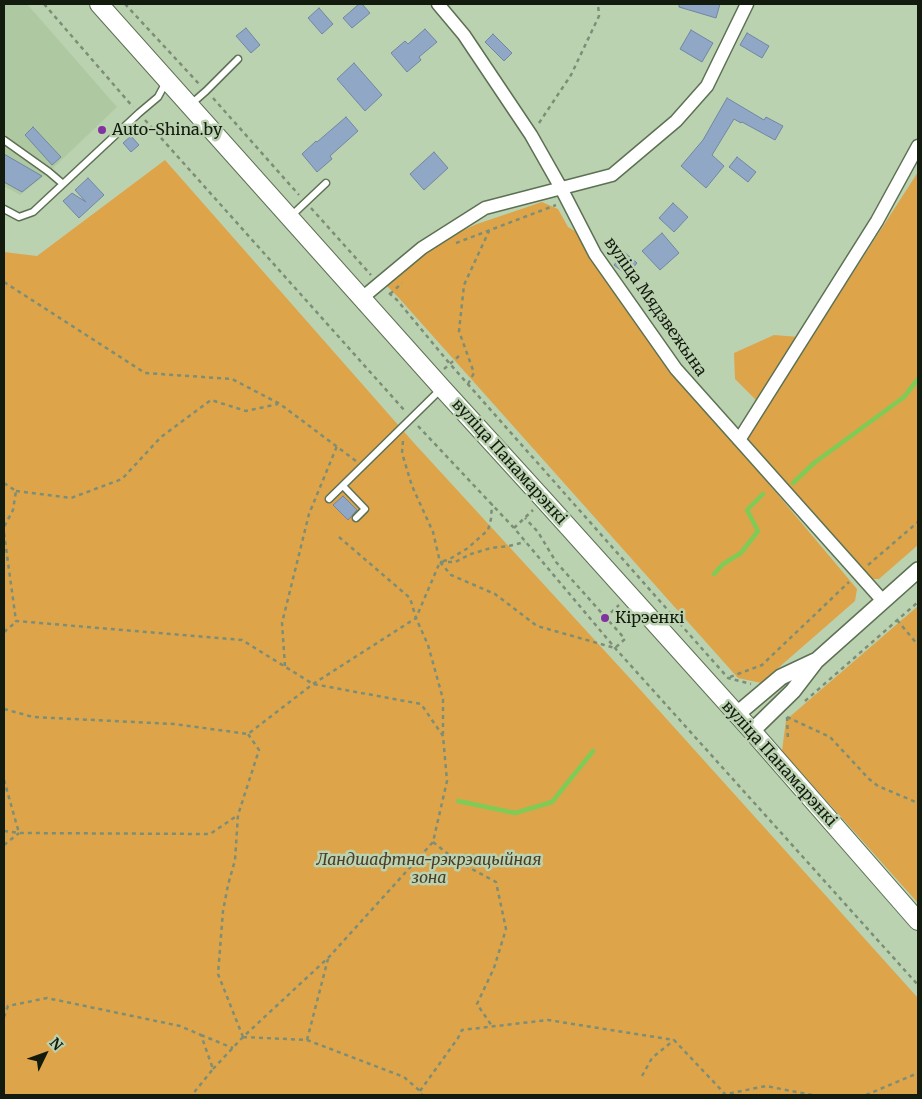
<!DOCTYPE html>
<html>
<head>
<meta charset="utf-8">
<style>
  body { margin:0 }
  #map { position:relative; width:922px; height:1099px; overflow:hidden; background:#bbd2b1; font-family:Merriweather,serif }
  canvas { display:block }
  .frame { position:absolute; inset:0; border:5px solid #131b0f; pointer-events:none }
  .north { position:absolute; left:20px; top:1029px; width:50px; height:50px; -webkit-text-stroke:4px #bbd2b1; paint-order:stroke; rotate:48deg; font-size:14px; font-weight:700; line-height:20px; text-align:center; color:#131b0f }
  .north::after { content:''; display:block; margin:auto; width:18px; height:22px; background:#131b0f; clip-path:polygon(50% 0,100% 100%,50% 72%,0 100%) }
</style>
</head>
<body>
<div id="map">
<canvas width="922" height="1099"></canvas>
<div class="frame"></div>
<div class="north">N</div>
</div>
<script>
const ctx = document.querySelector('canvas').getContext('2d');
ctx.lineJoin = 'round';
function fill(path, color) {
  ctx.fillStyle = color;
  ctx.fill(path, 'evenodd');
}
function shape(rows) {
  const path = new Path2D();
  for (const r of rows) {
    path.moveTo(r[0], r[1]);
    for (let i = 2; i < r.length; i += 2) path.lineTo(r[i], r[i + 1]);
  }
  return path;
}
function stroke(path, color, width, dash) {
  ctx.strokeStyle = color;
  ctx.lineWidth = width;
  ctx.lineCap = dash ? 'butt' : 'round';
  ctx.setLineDash(dash || []);
  ctx.stroke(path);
}
function drawText(font, color, halo, rows, align = 'center') {
  ctx.font = font + ' Merriweather,serif';
  ctx.lineWidth = 5;
  ctx.setLineDash([]);
  ctx.textBaseline = 'middle';
  ctx.strokeStyle = halo;
  ctx.fillStyle = color;
  for (const [text, x, y, turn = 0] of rows) {
    ctx.save();
    ctx.translate(x, y);
    ctx.rotate((+turn || 0) * Math.PI / 180);
    ctx.textAlign = isNaN(turn) ? turn : align;
    if (halo) ctx.strokeText(text, 0, 0);
    ctx.fillText(text, 0, 0);
    ctx.restore();
  }
}
fill(shape([
  [4,4,27,4,117,107,49,172,20,195,4,186]
]), '#aec9a1');
fill(shape([
  [165,160,414,443,636,685,918,998,918,1095,4,1095,4,252,37,256],
  [918,172,918,545,879,579,867,579,746,440,765,409,735,379,734,353,774,335,811,338],
  [542,202,558,209,568,227,580,234,674,371,857,589,855,601,761,683,738,678,398,297,386,285,427,249,444,239,477,224],
  [918,606,918,903,782,751,786,720]
]), '#dea44a');
stroke(shape([
  [793,483,814,463,904,397,918,379],
  [714,574,723,564,741,553,758,531,747,510,763,494],
  [458,801,515,813,552,802,593,751]
]), '#80cb55', 4.5);
const building = shape([
  [359,4,362,4,370,13,352,28,343,18,359,4],
  [679,4,720,4,716,18,679,7,679,4],
  [319,8,333,24,322,34,308,18,319,8],
  [246,28,260,45,251,53,236,36,246,28],
  [425,29,437,42,419,57,421,60,407,72,391,53,405,41,408,44,425,29],
  [691,30,713,43,702,62,680,49,691,30],
  [747,33,769,46,762,58,740,45,747,33],
  [493,34,512,53,504,61,485,42,493,34],
  [354,63,382,95,365,111,337,79,354,63],
  [727,98,764,120,766,117,783,126,775,140,742,122,741,123,734,119,712,155,724,166,706,188,681,166,703,140,727,98],
  [346,117,358,131,330,156,332,159,317,172,302,154,316,141,317,142,346,117],
  [33,127,61,157,52,165,25,135,33,127],
  [131,136,139,145,131,152,123,143,131,136],
  [434,152,448,168,424,190,410,174,434,152],
  [4,154,42,176,22,192,4,182,4,154],
  [737,157,756,172,748,182,729,167,737,157],
  [88,178,104,195,79,218,63,201,72,193,86,202,75,190,88,178],
  [673,203,688,217,674,232,659,218,673,203],
  [662,233,679,253,660,270,642,251,662,233],
  [624,252,637,263,627,275,614,265,624,252],
  [343,496,357,510,348,520,333,505,343,496]
]);
fill(building, '#90a7c6');
stroke(building, '#7086a3', 1);
const service = shape([
  [190,105,206,91,238,59],
  [4,140,49,172,63,184],
  [4,209,19,217,33,212,139,113,158,97,166,82],
  [290,217,326,183],
  [343,486,365,509,356,518],
  [329,499,441,389]
]);
const minor = shape([
  [438,4,464,35,531,135,561,188,595,254,676,369,883,601],
  [362,298,422,248,485,208,612,175,676,121,707,86,747,4],
  [739,440,877,221,918,146]
]);
const tertiary = shape([
  [736,715,781,677,815,661],
  [752,731,793,691,816,661,918,570]
]);
const secondary = shape([
  [99,4,442,388,544,500,752,731,918,921]
]);
stroke(service, '#5c7153', 9);
stroke(minor, '#5c7153', 15);
stroke(tertiary, '#5c7153', 18);
stroke(secondary, '#5c7153', 20);
stroke(shape([
  [44,4,133,107],
  [125,4,200,85],
  [213,98,299,195],
  [145,120,405,411],
  [539,123,571,75,599,16,598,4],
  [311,208,371,275],
  [456,243,556,205],
  [4,282,145,373,232,379,280,404,356,461],
  [389,293,397,300,450,364,728,678,751,684],
  [390,294,402,283],
  [444,369,459,356],
  [468,384,474,373,459,331,464,285,489,231],
  [418,426,514,528,615,648,918,985],
  [403,441,402,453,412,486,433,532,440,562,451,575,495,594,537,626,615,648,625,639,556,562,538,532,525,518],
  [4,483,16,491,13,510,4,527],
  [16,491,71,498,122,479,161,437,211,400,246,411,278,404],
  [514,528,533,510],
  [4,533,16,621,242,640,313,684,421,704,443,736,447,781,433,842,329,957,243,1037,213,1069],
  [339,537,410,598,416,618,428,645,443,699,443,734],
  [443,561,448,560,468,548,488,530,491,519,492,504],
  [440,562,455,562,471,554,491,548,509,546,525,542],
  [868,565,918,522],
  [605,618,619,605],
  [897,620,918,645],
  [4,632,16,622],
  [285,666,282,623,309,514,337,446],
  [730,677,762,665,849,582],
  [805,701,918,602],
  [4,709,33,717,174,724,248,734,313,684,416,618,440,562],
  [787,717,830,737,869,779,878,786,918,803],
  [787,717,788,741],
  [4,780,19,833],
  [4,831,19,833,210,834,238,815],
  [433,842,457,861,496,882,506,929,494,968,477,1004,492,1026],
  [4,845,19,833],
  [4,1017,8,1006,47,998,180,1026,201,1035,213,1069,192,1095],
  [201,1035,233,1048],
  [243,1037,218,974,223,911,228,885,235,860,238,815,259,750,248,734],
  [243,1037,307,1040,404,1077,420,1091,422,1095],
  [307,1040,328,959],
  [642,1076,652,1058,674,1040],
  [420,1091,458,1038,462,1030,548,1020,674,1040,725,1094],
  [722,1095,766,1086,812,1095],
  [866,1095,918,1073]
]), '#7c8e75', 2.5, [4, 4]);
stroke(service, '#fff', 6);
stroke(minor, '#fff', 12);
stroke(tertiary, '#fff', 15);
stroke(secondary, '#fff', 18);
for (const [x, y, r, color] of [
  [102,130,5,"#8231a0"],
  [605,618,5,"#8231a0"]
]) {
  const dot = new Path2D();
  dot.arc(x, y, r, 0, 2 * Math.PI);
  ctx.fillStyle = color;
  ctx.fill(dot);
  stroke(dot, '#bbd2b1', 2);
}
drawText('16px', '#131b0f', '#bbd2b1', [
  ["Auto-Shina.by",112,130],
  ["Кірэенкі",615,618]
], 'left');
drawText('16px', '#131b0f', '#bbd2b1', [
  ["вуліца Мядзвежына",655,307,55],
  ["вуліца Панамарэнкі",509,462,48],
  ["вуліца Панамарэнкі",779,764,48]
]);
drawText('italic 16px', '#4b3c27', '#bbd2b1', [
  ["Ландшафтна-рэкрэацыйная",429,860],
  ["зона",429,878]
]);
</script>
</body>
</html>
